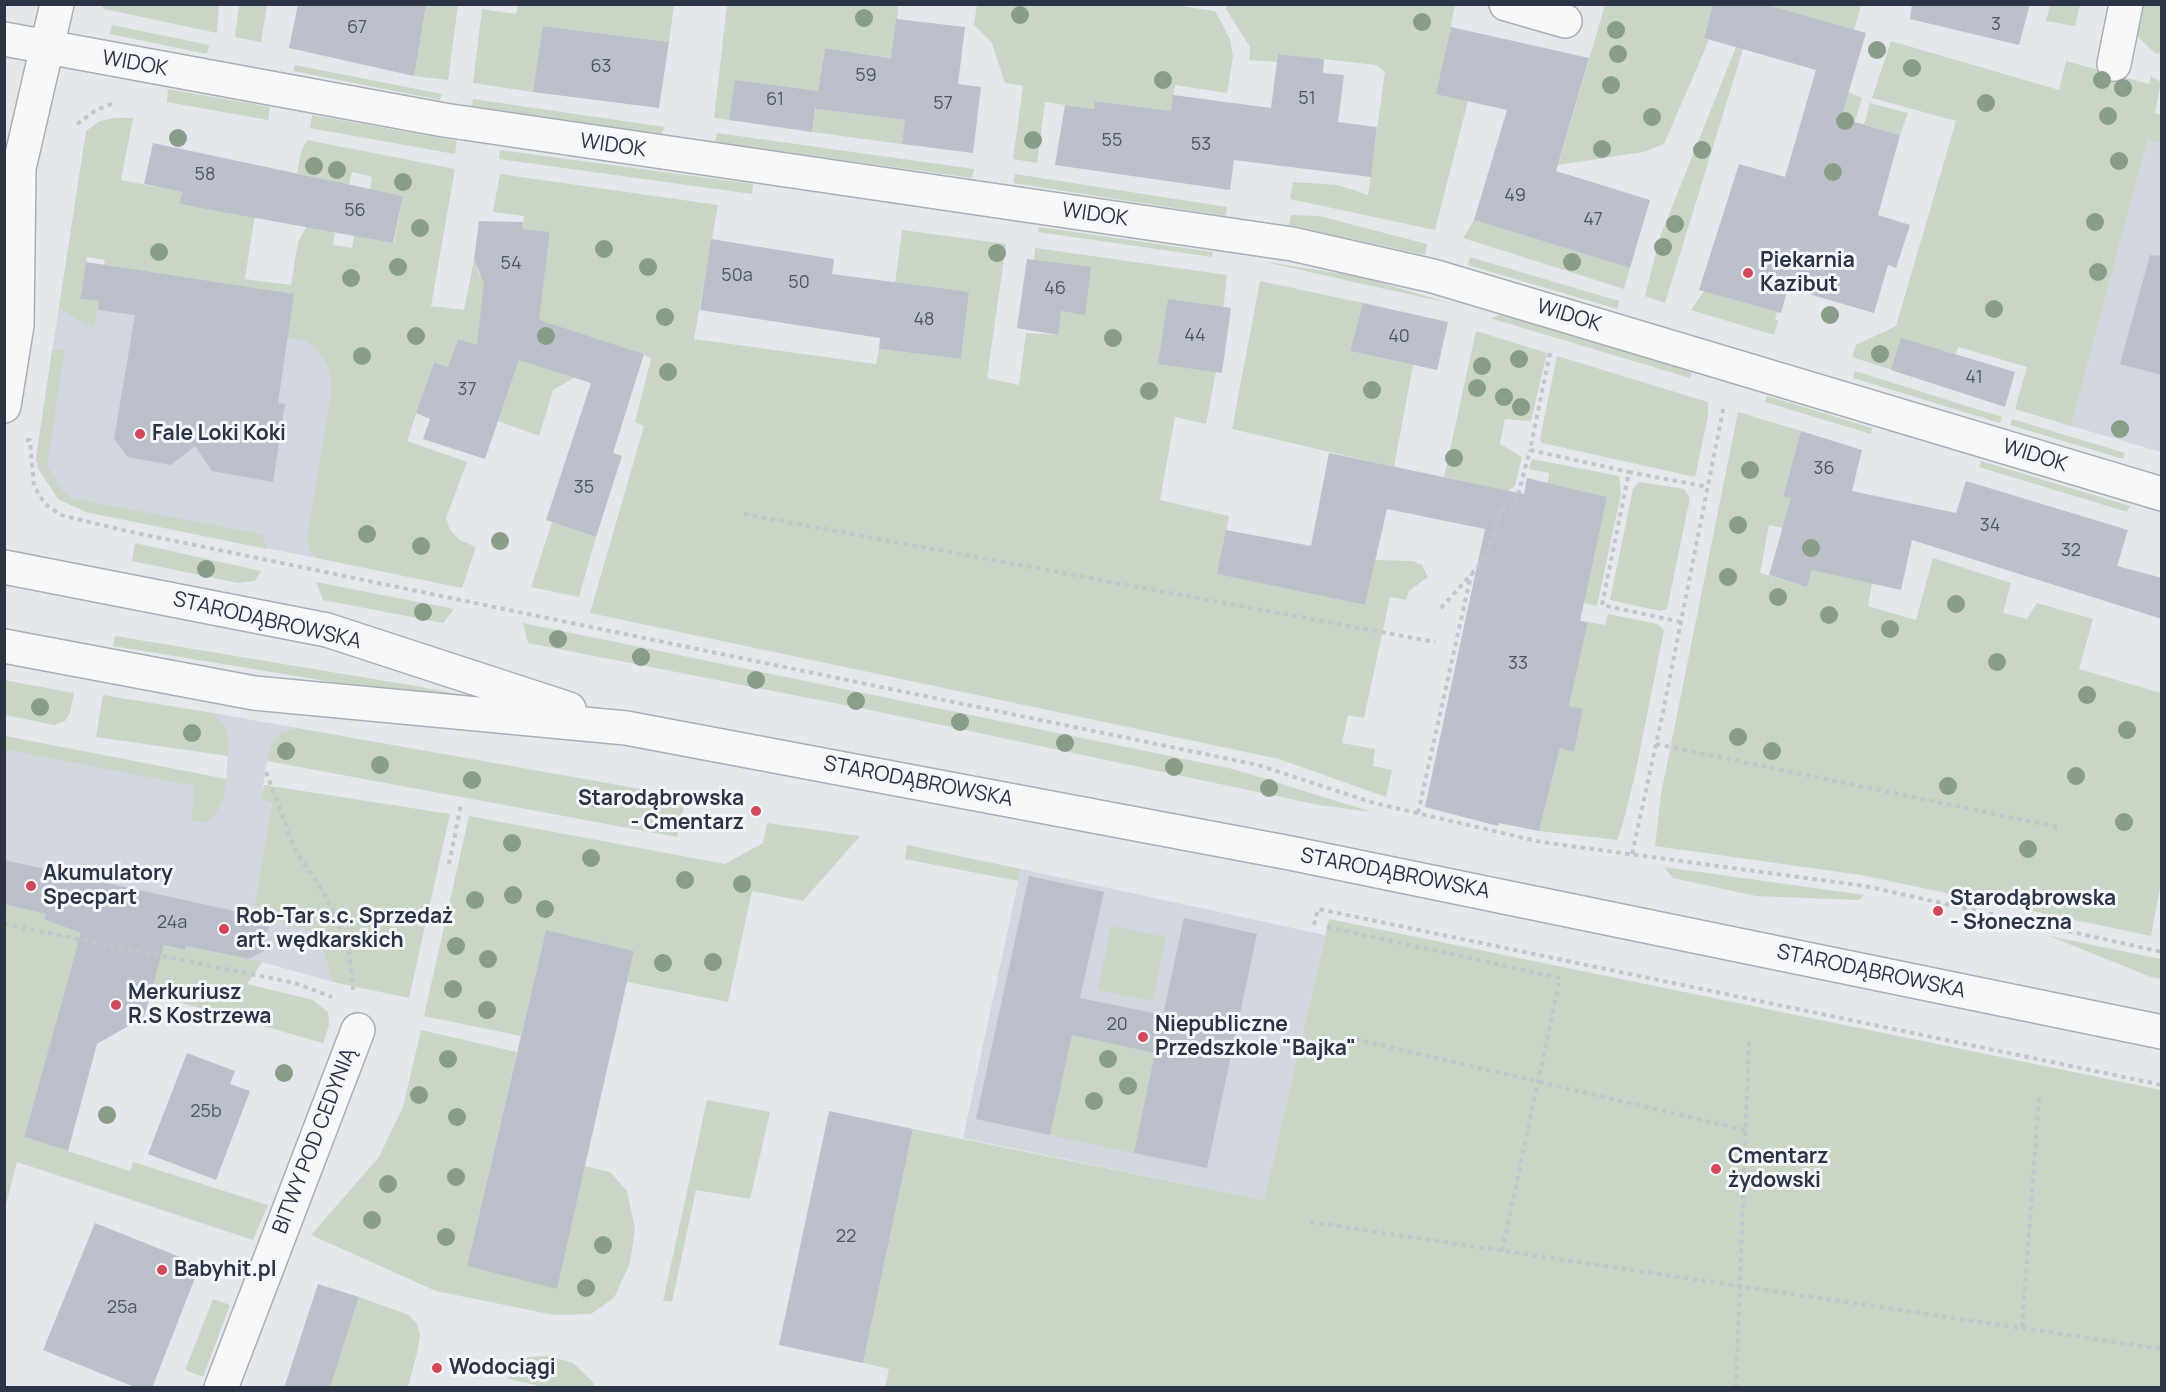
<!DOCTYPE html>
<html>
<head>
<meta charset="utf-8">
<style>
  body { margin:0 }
  #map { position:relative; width:2166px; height:1392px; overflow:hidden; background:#e4e7ec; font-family:Manrope,sans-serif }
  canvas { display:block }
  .frame { position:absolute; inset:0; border:6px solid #2b3445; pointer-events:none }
</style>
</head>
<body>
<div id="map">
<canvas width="2166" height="1392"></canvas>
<div class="frame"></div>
</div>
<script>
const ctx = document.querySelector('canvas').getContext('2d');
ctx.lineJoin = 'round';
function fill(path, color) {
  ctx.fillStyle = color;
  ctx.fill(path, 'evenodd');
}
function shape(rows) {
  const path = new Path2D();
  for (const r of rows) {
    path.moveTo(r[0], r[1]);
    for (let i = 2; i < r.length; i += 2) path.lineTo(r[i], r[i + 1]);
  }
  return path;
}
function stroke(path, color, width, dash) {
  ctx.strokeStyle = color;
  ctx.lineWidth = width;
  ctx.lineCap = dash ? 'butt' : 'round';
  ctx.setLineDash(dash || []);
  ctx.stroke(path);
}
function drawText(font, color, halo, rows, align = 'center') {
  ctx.font = font + ' Manrope,sans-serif';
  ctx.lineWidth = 6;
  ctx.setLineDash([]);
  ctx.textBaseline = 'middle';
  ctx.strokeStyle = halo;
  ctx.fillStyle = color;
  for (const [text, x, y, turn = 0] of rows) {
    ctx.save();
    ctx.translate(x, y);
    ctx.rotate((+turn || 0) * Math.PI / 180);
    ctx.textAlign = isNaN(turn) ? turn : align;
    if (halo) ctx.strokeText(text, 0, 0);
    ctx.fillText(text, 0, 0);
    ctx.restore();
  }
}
fill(shape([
  [2154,117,2162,119,2161,452,2071,426],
  [104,265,294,294,302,340,315,347,324,359,331,375,331,394,311,553,316,558,86,512,58,499,38,468,36,459,59,307,70,316,94,327],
  [213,713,297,728,281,732,267,761,261,799,272,803,254,905,283,913,282,924,317,931,333,982,262,962,186,946,185,950,44,919,45,913,5,904,5,736,226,779,229,740,225,725],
  [1021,869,1325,935,1264,1200,963,1138]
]), '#d2d6de');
fill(shape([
  [1167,4,1215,11,1230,39,1233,57,1227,93,1175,85,1171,111,1096,101,1094,109,1045,102,1037,163,1013,159,1023,86,1005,83,992,43,974,25,977,5],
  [1227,4,1455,5,1444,62,1468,101,1435,230,1290,199,1293,182,1338,185,1368,195,1385,72,1376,65,1278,54,1277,62,1249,60,1250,47,1226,9],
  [101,5,219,5,217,33,104,9],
  [239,5,267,5,261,42,235,37],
  [406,5,458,5,448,80,414,76],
  [518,5,674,5,669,42,544,26,533,92,473,83,482,9,516,14],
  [727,5,898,5,894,58,825,48,818,91,735,81,729,120,714,118],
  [1605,5,1713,5,1704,38,1709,40,1664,144,1643,152,1558,165],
  [1764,5,1861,5,1854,30],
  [2050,5,2080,5,2075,26,2046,21],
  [2144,5,2161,5,2161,53,2156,54,2137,36],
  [112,25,209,45,207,54,110,34],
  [1891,41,2059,90,2066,61,2149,84,2151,76,2161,82,2155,113,2161,115,2161,143,2148,139,2071,426,2015,409,2027,367,1959,347,1955,354,1942,350,1932,383,1852,357,1856,345,1896,326,1956,121,1872,98],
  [1736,47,1743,49,1665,303,1645,296,1660,237],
  [295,65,442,94,440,100,293,71],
  [168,89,270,107,268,120,167,102],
  [1848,92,1862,98,1834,191,1819,187],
  [473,99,665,127,661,134,472,106],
  [1870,103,1908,113,1900,135,1866,125,1844,194],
  [816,109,905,120,902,144,812,132],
  [312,115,457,141,455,154,310,128],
  [115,118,133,118,121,180,182,192,179,204,194,207,196,195,256,208,245,279,291,285,298,242,307,226,335,232,333,245,352,248,354,235,394,243,403,196,370,189,372,177,352,172,349,185,297,173,301,152,307,140,455,169,431,306,464,310,474,260,479,274,485,278,543,287,550,233,522,229,524,216,493,212,500,174,718,205,694,339,876,364,879,349,961,359,969,292,895,284,902,230,1006,244,987,378,1019,385,1026,333,1057,335,1061,311,1084,314,1034,260,1035,248,1227,275,1216,372,1206,424,1175,417,1160,500,1229,516,1218,574,1365,605,1375,560,1412,561,1422,565,1428,577,1409,591,1406,600,1390,597,1364,718,1348,715,1342,743,1375,749,1373,766,1392,770,1386,797,1279,759,590,613,644,426,635,422,651,359,644,354,588,336,574,378,553,390,539,436,498,421,519,360,458,339,448,367,434,362,407,441,467,462,446,518,450,530,460,540,476,547,462,588,316,558,311,553,307,539,331,394,331,375,324,359,315,347,302,340,287,338,293,294,104,265,105,260,87,257,80,298,99,301,94,328,70,316,59,307,86,131,100,121],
  [717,133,974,169,972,178,715,142],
  [500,150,753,184,752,194,499,159],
  [1015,174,1227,207,1226,216,1013,183],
  [1291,215,1319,216,1427,244,1425,255,1289,225],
  [1474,220,1630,268,1624,289,1463,238],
  [1039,227,1213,252,1212,257,1038,232],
  [1470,257,1619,301,1617,309,1468,265],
  [1261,261,1361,277,1453,304,1358,283],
  [1260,281,1363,303,1350,351,1413,365,1394,467,1232,429],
  [1704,291,1777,312,1775,319,1778,321,1774,335,1691,310],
  [1502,315,1692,372,1690,378,1490,318],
  [1476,331,1547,353,1531,421,1505,419,1500,444,1522,457,1515,486,1508,491,1444,477],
  [65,349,47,466,63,491,74,499,262,534,267,549,86,512,58,499,38,468,36,459,52,350],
  [1557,356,1708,402,1708,416,1695,477,1542,443,1540,438],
  [1855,371,2002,417,2000,423,1853,378],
  [1767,396,1872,428,1871,434,1765,402],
  [1738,412,1801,431,1783,495,1807,502,1787,529,1769,525,1760,573,1807,587,1814,563,1872,583,1868,606,1916,620,1933,558,2011,583,2003,613,2027,619,2037,603,2093,619,2079,669,2161,693,2162,877,2151,936,1861,875,1655,846,1661,794],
  [2012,419,2125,453,2123,459,2010,425],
  [1532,459,1619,476,1621,494,1597,606,1583,603,1607,497,1548,483,1549,473,1529,469],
  [1981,461,2130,506,2127,512,1979,467],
  [1639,482,1684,489,1690,498,1667,609,1660,611,1610,600,1633,489],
  [552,522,596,537,579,597,531,587],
  [135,543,261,571,255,581,238,583,132,561],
  [316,582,454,609,443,623,323,600],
  [1608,614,1658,624,1664,630,1635,775,1622,827,1617,840,1539,831,1560,748,1574,751,1583,709,1569,706,1588,622,1605,625],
  [523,623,1233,769,1372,812,1319,805,870,710,528,643],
  [115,636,421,687,545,711,417,696,113,646],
  [4,680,74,693,70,712,65,721,54,725,5,715],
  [103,695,213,713,225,725,229,740,228,756,96,737],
  [297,728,686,797,677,837,267,761,272,744,281,732],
  [5,736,226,779,224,798,215,815,206,822,191,821,195,786,5,749],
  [264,785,450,814,409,998,333,982,317,932,282,924,283,913,254,906,272,803,261,799],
  [469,816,725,864,763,843,767,823,860,836,803,901,752,891,728,1002,627,982,634,951,546,930,521,1036,424,1016],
  [907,845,1021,869,1018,881,905,859],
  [1664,867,1864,895,1859,900,1756,896,1673,878],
  [5,904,46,914,44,919,79,927,184,950,186,946,262,962,247,984,313,1000,328,1012,329,1025,323,1043,150,994,152,985,71,969,24,1137,130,1171,133,1162,268,1205,253,1240,17,1162,5,1208],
  [1329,919,2161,1090,2161,1387,885,1388,889,1369,863,1363,913,1129,1264,1200],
  [1111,926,1166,937,1153,1001,1098,990],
  [2049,936,2161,959,2161,979,2151,977],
  [421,1030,517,1052,467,1266,557,1288,585,1166,610,1172,627,1191,635,1229,630,1263,614,1298,591,1314,554,1315,436,1291,311,1235,379,1157,403,1107],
  [1072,1035,1155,1053,1134,1153,1050,1135],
  [707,1100,770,1112,750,1199,696,1190,672,1302,663,1301],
  [359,1297,409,1315,417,1324,420,1335,418,1349,408,1387,330,1388],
  [213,1299,230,1305,203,1377,185,1370],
  [548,1356,573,1363,593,1382,594,1387,535,1387,536,1385,508,1379,515,1365,529,1357]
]), '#c9d6c5');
fill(shape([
  [298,4,426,4,414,76,289,48],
  [1713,4,1764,4,1866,33,1841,118,1900,135,1878,215,1910,225,1896,268,1888,265,1874,313,1788,288,1781,313,1699,290,1739,164,1785,177,1816,70,1704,38],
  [1912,4,2030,4,2019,45,1910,19],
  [896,19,965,27,958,84,981,87,973,153,902,144,905,120,816,109,816,106,812,132,729,120,735,80,818,91,825,48,891,58],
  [543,26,669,42,659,108,533,92],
  [1451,27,1589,58,1556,171,1650,200,1630,268,1474,220,1507,110,1436,94],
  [1278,54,1324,59,1323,73,1344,75,1338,122,1377,127,1371,177,1234,160,1230,190,1055,165,1065,105,1094,109,1095,101,1171,111,1173,95,1271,108],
  [153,143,403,196,393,243,179,204,182,192,144,184],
  [479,221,523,222,522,229,550,232,539,320,644,354,613,453,622,456,596,537,546,520,591,383,519,360,485,459,423,439,430,419,416,413,434,362,448,367,458,339,477,345,484,283,474,260],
  [711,239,834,259,832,274,969,292,961,359,879,349,880,338,700,310],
  [2150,255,2162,256,2162,375,2120,364],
  [1027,259,1091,267,1085,315,1061,311,1058,335,1017,328],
  [86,262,294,294,278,403,285,404,273,482,212,471,195,446,171,465,128,457,114,439,135,315,98,310,99,301,80,299],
  [1168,299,1231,308,1222,373,1158,364],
  [1363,303,1448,322,1437,370,1350,351],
  [1901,338,2015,372,2005,407,1891,370],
  [1801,431,1862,450,1852,491,1956,513,1966,481,2128,530,2117,566,2162,578,2162,619,1912,540,1901,590,1812,570,1807,587,1769,575,1791,498,1783,496],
  [1329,453,1524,494,1527,478,1607,497,1580,621,1588,622,1569,706,1583,709,1574,752,1560,748,1539,831,1499,823,1498,826,1425,807,1485,529,1387,509,1365,605,1217,574,1226,530,1311,546],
  [4,860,270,919,264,951,249,959,186,946,185,950,164,945,144,1017,97,1044,68,1151,24,1137,81,933,44,919,46,914,4,904],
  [1029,876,1104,892,1080,998,1163,1015,1184,918,1257,934,1207,1168,1134,1153,1155,1053,1072,1035,1050,1135,976,1119],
  [546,930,634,951,557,1289,467,1266],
  [187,1053,235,1071,230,1084,250,1091,216,1180,148,1154],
  [829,1111,913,1129,863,1363,779,1345],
  [95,1223,200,1265,152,1388,137,1388,43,1350],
  [318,1284,359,1297,330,1388,284,1388]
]), '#bbc0ca');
const minor = shape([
  [1506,4,1565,21],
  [4,39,444,120,1292,244,1433,276,2162,494],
  [2114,64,2126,4],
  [11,189,19,168,57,4],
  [4,406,17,325,19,168],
  [4,567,327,630,569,709],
  [4,646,254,693,626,728,1290,853,2162,1032],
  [221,1388,358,1030]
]);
stroke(minor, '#a9aeb7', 36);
stroke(shape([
  [77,124,96,110,114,103],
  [1550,353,1530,450,1629,472],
  [26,440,30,440,34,486,45,504,61,515,122,530,1258,765,1374,803,1541,842,1865,886,2162,952],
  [744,514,1435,642],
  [1441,608,1486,558,1501,510,1515,506,1530,450],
  [1681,622,1602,605,1629,472,1708,487],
  [1656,744,2062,828],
  [266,772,295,850,326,896,349,949,353,990],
  [1418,813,1471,575],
  [1632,854,1662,717,1724,405],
  [449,864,461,805],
  [4,924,295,983,332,997],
  [1314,925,1318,909,2162,1085],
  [1327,927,1560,978,1502,1251],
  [1355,1039,1745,1130],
  [1310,1222,2162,1349],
  [2022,1327,2039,1098],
  [1736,1388,1749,1042]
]), '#c2c5cb', 4, [4.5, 4.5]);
stroke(minor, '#f7f8fa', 33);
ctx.fillStyle = '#899d89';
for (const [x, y] of [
  [1020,15],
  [864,18],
  [1422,22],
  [1616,30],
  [1877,50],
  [1618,54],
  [1912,68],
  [1163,80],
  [2102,80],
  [1611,85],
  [2123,88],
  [1986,103],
  [2108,116],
  [1652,117],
  [1845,121],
  [178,138],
  [1033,140],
  [1602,149],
  [1702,150],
  [2119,161],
  [314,166],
  [337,170],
  [1833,172],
  [403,182],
  [2095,222],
  [1675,224],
  [420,228],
  [1663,247],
  [604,249],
  [159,252],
  [997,253],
  [1572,262],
  [398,267],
  [648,267],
  [2098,272],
  [351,278],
  [1994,309],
  [1830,315],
  [665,317],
  [416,336],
  [546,336],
  [1113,338],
  [1880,354],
  [362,356],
  [1519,359],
  [1482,366],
  [668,372],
  [1477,388],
  [1372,390],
  [1149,391],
  [1504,397],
  [1521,407],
  [2120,429],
  [1454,458],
  [1750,470],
  [1738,525],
  [367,534],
  [500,541],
  [421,546],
  [1811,548],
  [206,569],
  [1728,577],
  [1778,597],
  [1956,604],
  [423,612],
  [1829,615],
  [1890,629],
  [558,639],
  [641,657],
  [1997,662],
  [756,680],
  [2087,695],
  [856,701],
  [40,707],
  [960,722],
  [2127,730],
  [192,733],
  [1738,737],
  [1065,743],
  [286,751],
  [1772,751],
  [380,765],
  [1174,767],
  [2076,776],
  [472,780],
  [1948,786],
  [1269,788],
  [596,799],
  [2124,822],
  [512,843],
  [2028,849],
  [591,858],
  [685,880],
  [742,884],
  [513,895],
  [475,900],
  [545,909],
  [456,946],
  [488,959],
  [713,962],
  [663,963],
  [453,989],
  [487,1010],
  [448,1059],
  [1108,1059],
  [284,1073],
  [1128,1086],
  [419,1095],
  [1094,1101],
  [107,1115],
  [457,1117],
  [456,1177],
  [388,1184],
  [372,1220],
  [446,1237],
  [603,1245],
  [586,1288]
]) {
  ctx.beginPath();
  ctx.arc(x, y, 9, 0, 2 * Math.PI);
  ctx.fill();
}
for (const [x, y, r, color] of [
  [1748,273,6,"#d1495b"],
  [140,434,6,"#d1495b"],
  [756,811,6,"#d1495b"],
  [31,886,6,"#d1495b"],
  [1938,911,6,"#d1495b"],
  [224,929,6,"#d1495b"],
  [116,1005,6,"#d1495b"],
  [1143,1037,6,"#d1495b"],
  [1716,1169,6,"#d1495b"],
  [162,1270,6,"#d1495b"],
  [437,1368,6,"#d1495b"]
]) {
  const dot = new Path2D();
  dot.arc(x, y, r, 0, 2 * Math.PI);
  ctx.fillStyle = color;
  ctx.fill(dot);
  stroke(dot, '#f4f6f9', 2);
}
drawText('18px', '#4f5766', null, [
  ["3",1996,25],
  ["67",357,28],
  ["63",601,67],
  ["59",866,76],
  ["51",1307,99],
  ["61",775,100],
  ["57",943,104],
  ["55",1112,141],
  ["53",1201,145],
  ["58",205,175],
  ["49",1515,196],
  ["56",355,211],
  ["47",1593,220],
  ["54",511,264],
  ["50a",737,276],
  ["50",799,283],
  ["46",1055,289],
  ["48",924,320],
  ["44",1195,336],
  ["40",1399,337],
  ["41",1974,378],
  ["37",467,390],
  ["36",1824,469],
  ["35",584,488],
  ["34",1990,526],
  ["32",2071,551],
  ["33",1518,664],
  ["24a",172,923],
  ["20",1117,1025],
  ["25b",206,1112],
  ["22",846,1237],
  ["25a",122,1308]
]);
drawText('21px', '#2b3445', '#f4f6f9', [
  ["WIDOK",135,64,10],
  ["WIDOK",613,146,8],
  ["WIDOK",1095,215,8],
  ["WIDOK",1569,316,17],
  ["WIDOK",2035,456,17],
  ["STARODĄBROWSKA",267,621,13],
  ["STARODĄBROWSKA",918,782,11],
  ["STARODĄBROWSKA",1395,874,11],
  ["STARODĄBROWSKA",1871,972,12],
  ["BITWY POD CEDYNIĄ",315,1141,-69]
]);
drawText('bold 21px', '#2b3445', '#f4f6f9', [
  ["Piekarnia",1760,261],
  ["Kazibut",1760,285],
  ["Fale Loki Koki",152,434],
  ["Starodąbrowska",744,799,"right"],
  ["- Cmentarz",744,823,"right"],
  ["Akumulatory",43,874],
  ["Specpart",43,898],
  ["Starodąbrowska",1950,899],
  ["- Słoneczna",1950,923],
  ["Rob-Tar s.c. Sprzedaż",236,917],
  ["art. wędkarskich",236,941],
  ["Merkuriusz",128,993],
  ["R.S Kostrzewa",128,1017],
  ["Niepubliczne",1155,1025],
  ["Przedszkole \"Bajka\"",1155,1049],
  ["Cmentarz",1728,1157],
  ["żydowski",1728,1181],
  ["Babyhit.pl",174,1270],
  ["Wodociągi",449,1368]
], 'left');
</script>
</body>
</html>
